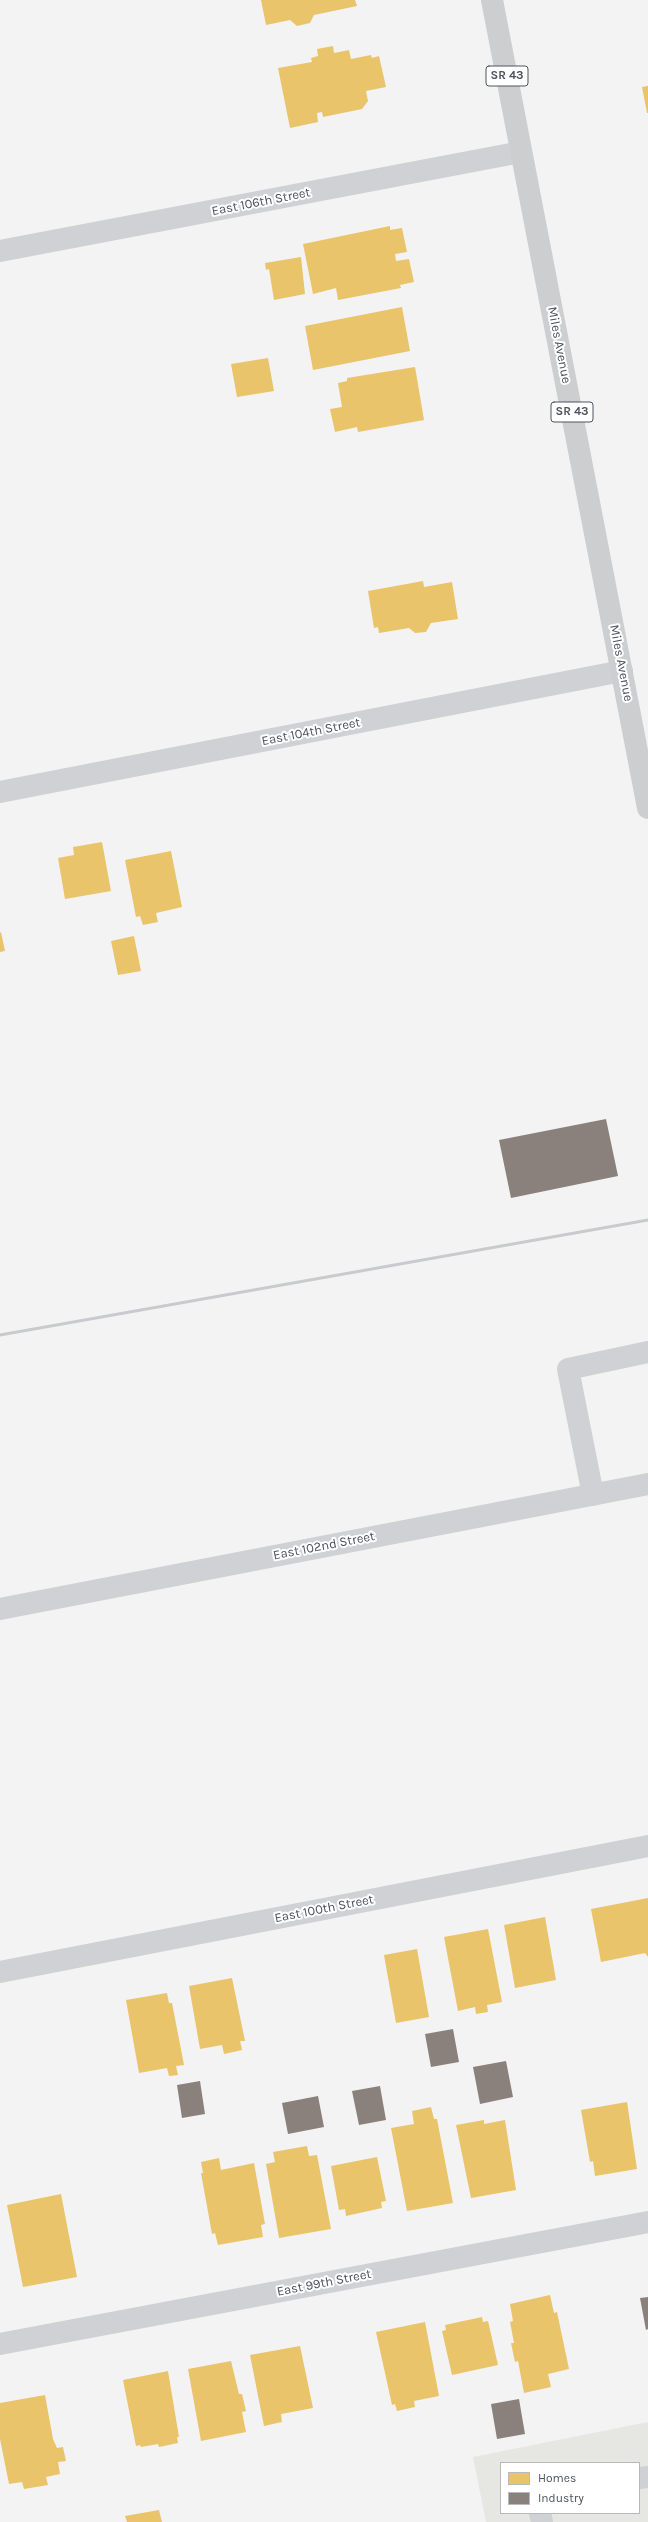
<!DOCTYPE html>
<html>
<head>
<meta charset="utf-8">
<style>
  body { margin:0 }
  #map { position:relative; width:648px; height:2522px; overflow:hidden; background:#f3f3f3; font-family:Karla,sans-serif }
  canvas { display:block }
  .legend { position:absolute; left:500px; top:2462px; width:140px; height:52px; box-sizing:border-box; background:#fff; border:1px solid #b7babf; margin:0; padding:5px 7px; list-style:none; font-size:12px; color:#4c525e }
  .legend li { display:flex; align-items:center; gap:8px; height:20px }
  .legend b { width:20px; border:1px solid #b7babf }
</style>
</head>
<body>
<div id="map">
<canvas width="648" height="2522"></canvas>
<ul class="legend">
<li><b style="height:11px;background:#e9c46a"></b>Homes</li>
<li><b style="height:11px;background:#8a817c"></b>Industry</li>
</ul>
</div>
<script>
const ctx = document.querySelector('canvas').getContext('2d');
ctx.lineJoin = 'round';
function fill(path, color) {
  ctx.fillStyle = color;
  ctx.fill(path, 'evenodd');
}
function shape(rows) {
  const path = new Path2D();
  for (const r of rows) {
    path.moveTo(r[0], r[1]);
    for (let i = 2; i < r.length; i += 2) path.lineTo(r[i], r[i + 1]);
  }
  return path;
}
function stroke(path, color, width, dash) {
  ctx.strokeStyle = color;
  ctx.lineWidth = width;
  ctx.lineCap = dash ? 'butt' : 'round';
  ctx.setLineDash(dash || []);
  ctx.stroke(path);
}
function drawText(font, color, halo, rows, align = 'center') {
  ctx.font = font + ' Karla,sans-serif';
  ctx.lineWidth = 4;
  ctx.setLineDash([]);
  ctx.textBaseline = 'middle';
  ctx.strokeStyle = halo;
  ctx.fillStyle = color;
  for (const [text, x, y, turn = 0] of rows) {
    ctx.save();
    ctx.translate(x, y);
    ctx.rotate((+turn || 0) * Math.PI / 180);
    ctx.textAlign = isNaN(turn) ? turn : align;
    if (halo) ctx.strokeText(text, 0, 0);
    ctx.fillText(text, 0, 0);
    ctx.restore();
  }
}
fill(shape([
  [648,2422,648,2522,486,2522,473,2457],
  [501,2463,639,2463,639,2513,501,2513]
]), '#e6e6e2');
fill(shape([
  [261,0,355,0,357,6,314,15,310,23,297,26,290,20,266,25],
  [333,46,334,53,349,50,351,59,371,55,372,58,379,56,386,87,366,91,368,101,362,109,323,117,322,112,317,113,318,122,290,128,278,68,312,62,311,58,318,56,317,49],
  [648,86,648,113,647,113,642,87],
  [390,226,390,230,402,228,407,252,395,254,396,261,409,259,414,282,400,285,401,288,338,300,336,288,313,294,303,244],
  [301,257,305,294,274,300,269,269,266,270,265,263],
  [402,307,410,351,313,370,305,326],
  [268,358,274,391,237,397,231,364],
  [415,367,424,420,358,432,357,427,335,432,330,409,342,407,338,383,347,381,347,378],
  [423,581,424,587,452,582,458,619,431,623,426,632,415,633,409,628,379,633,378,627,374,628,368,591],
  [102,842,111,891,65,899,58,858,74,855,73,847],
  [171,851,182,907,156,913,158,922,143,925,140,916,136,917,125,860],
  [1,932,5,951,0,952,0,933],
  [134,936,141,971,118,975,111,941],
  [648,1898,648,1957,645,1953,601,1962,591,1909],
  [545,1917,556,1980,515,1988,504,1925],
  [488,1929,502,2002,487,2005,488,2012,476,2014,475,2007,458,2011,444,1937],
  [417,1949,429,2017,396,2023,384,1955],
  [232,1978,245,2041,240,2041,242,2050,224,2054,222,2045,200,2049,189,1986],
  [167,1993,169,2003,172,2003,184,2065,176,2066,178,2075,169,2076,167,2068,139,2073,126,2000],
  [627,2102,637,2169,595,2176,593,2161,590,2162,581,2110],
  [431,2107,434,2119,437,2119,453,2203,407,2211,391,2128,414,2124,412,2111],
  [484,2120,484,2124,505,2120,516,2190,471,2198,456,2125],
  [307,2146,309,2156,317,2155,331,2229,279,2238,266,2164,275,2162,273,2152],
  [377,2157,386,2201,381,2202,382,2208,346,2216,345,2209,339,2210,331,2166],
  [219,2158,221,2170,254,2163,265,2224,261,2225,263,2237,218,2245,215,2233,212,2234,201,2173,203,2173,201,2162],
  [61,2194,77,2277,23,2287,7,2205],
  [550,2295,554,2313,557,2312,569,2369,548,2374,551,2387,524,2393,518,2361,515,2362,511,2343,514,2343,510,2322,513,2321,510,2304],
  [482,2317,483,2322,488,2321,498,2365,452,2375,442,2331,446,2330,445,2325],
  [425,2322,439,2396,414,2401,415,2407,397,2411,395,2404,392,2405,376,2332],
  [300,2346,313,2408,281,2414,282,2422,264,2426,250,2355],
  [231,2361,239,2394,242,2394,246,2411,242,2412,246,2432,201,2441,188,2369],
  [168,2371,179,2437,177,2437,178,2443,159,2447,158,2444,141,2447,140,2445,136,2446,123,2380],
  [45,2395,53,2439,57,2448,63,2447,66,2461,58,2462,60,2474,46,2477,48,2485,24,2489,22,2482,9,2484,0,2439,0,2403],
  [159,2510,162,2522,127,2522,125,2516]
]), '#e9c46a');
fill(shape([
  [606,1119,618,1176,511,1198,499,1140],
  [453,2029,459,2062,431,2067,425,2034],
  [506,2061,513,2097,480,2104,473,2067],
  [200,2081,205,2114,182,2118,177,2085],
  [380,2086,386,2120,359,2125,352,2091],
  [318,2096,324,2127,288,2134,282,2103],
  [648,2297,648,2329,646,2330,640,2298],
  [519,2399,525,2434,497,2439,491,2404]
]), '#8a817c');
stroke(shape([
  [0,251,521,152],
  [0,792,622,671],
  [593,1495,568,1369,648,1352],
  [0,1609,648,1484],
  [0,1972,648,1846],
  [0,2344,648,2222],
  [639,2478,648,2477],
  [540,2513,542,2522]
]), '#cfd1d4', 22);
stroke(shape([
  [492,0,648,808]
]), '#ccced0', 22);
stroke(shape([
  [0,1335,648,1220]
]), '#c9cacd', 3);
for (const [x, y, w] of [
  [507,76,42],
  [572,412,42]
]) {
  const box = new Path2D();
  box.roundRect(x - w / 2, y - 10, w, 20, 3);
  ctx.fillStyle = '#fff';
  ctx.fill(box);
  stroke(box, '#4c525e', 1);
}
drawText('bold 12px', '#4c525e', null, [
  ["SR 43",507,76],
  ["SR 43",572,412]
]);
drawText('13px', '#4c525e', '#fff', [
  ["East 106th Street",261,202,-11],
  ["Miles Avenue",559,345,79],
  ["Miles Avenue",621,663,79],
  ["East 104th Street",311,732,-11],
  ["East 102nd Street",324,1546,-11],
  ["East 100th Street",324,1909,-11],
  ["East 99th Street",324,2283,-11]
]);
</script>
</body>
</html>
